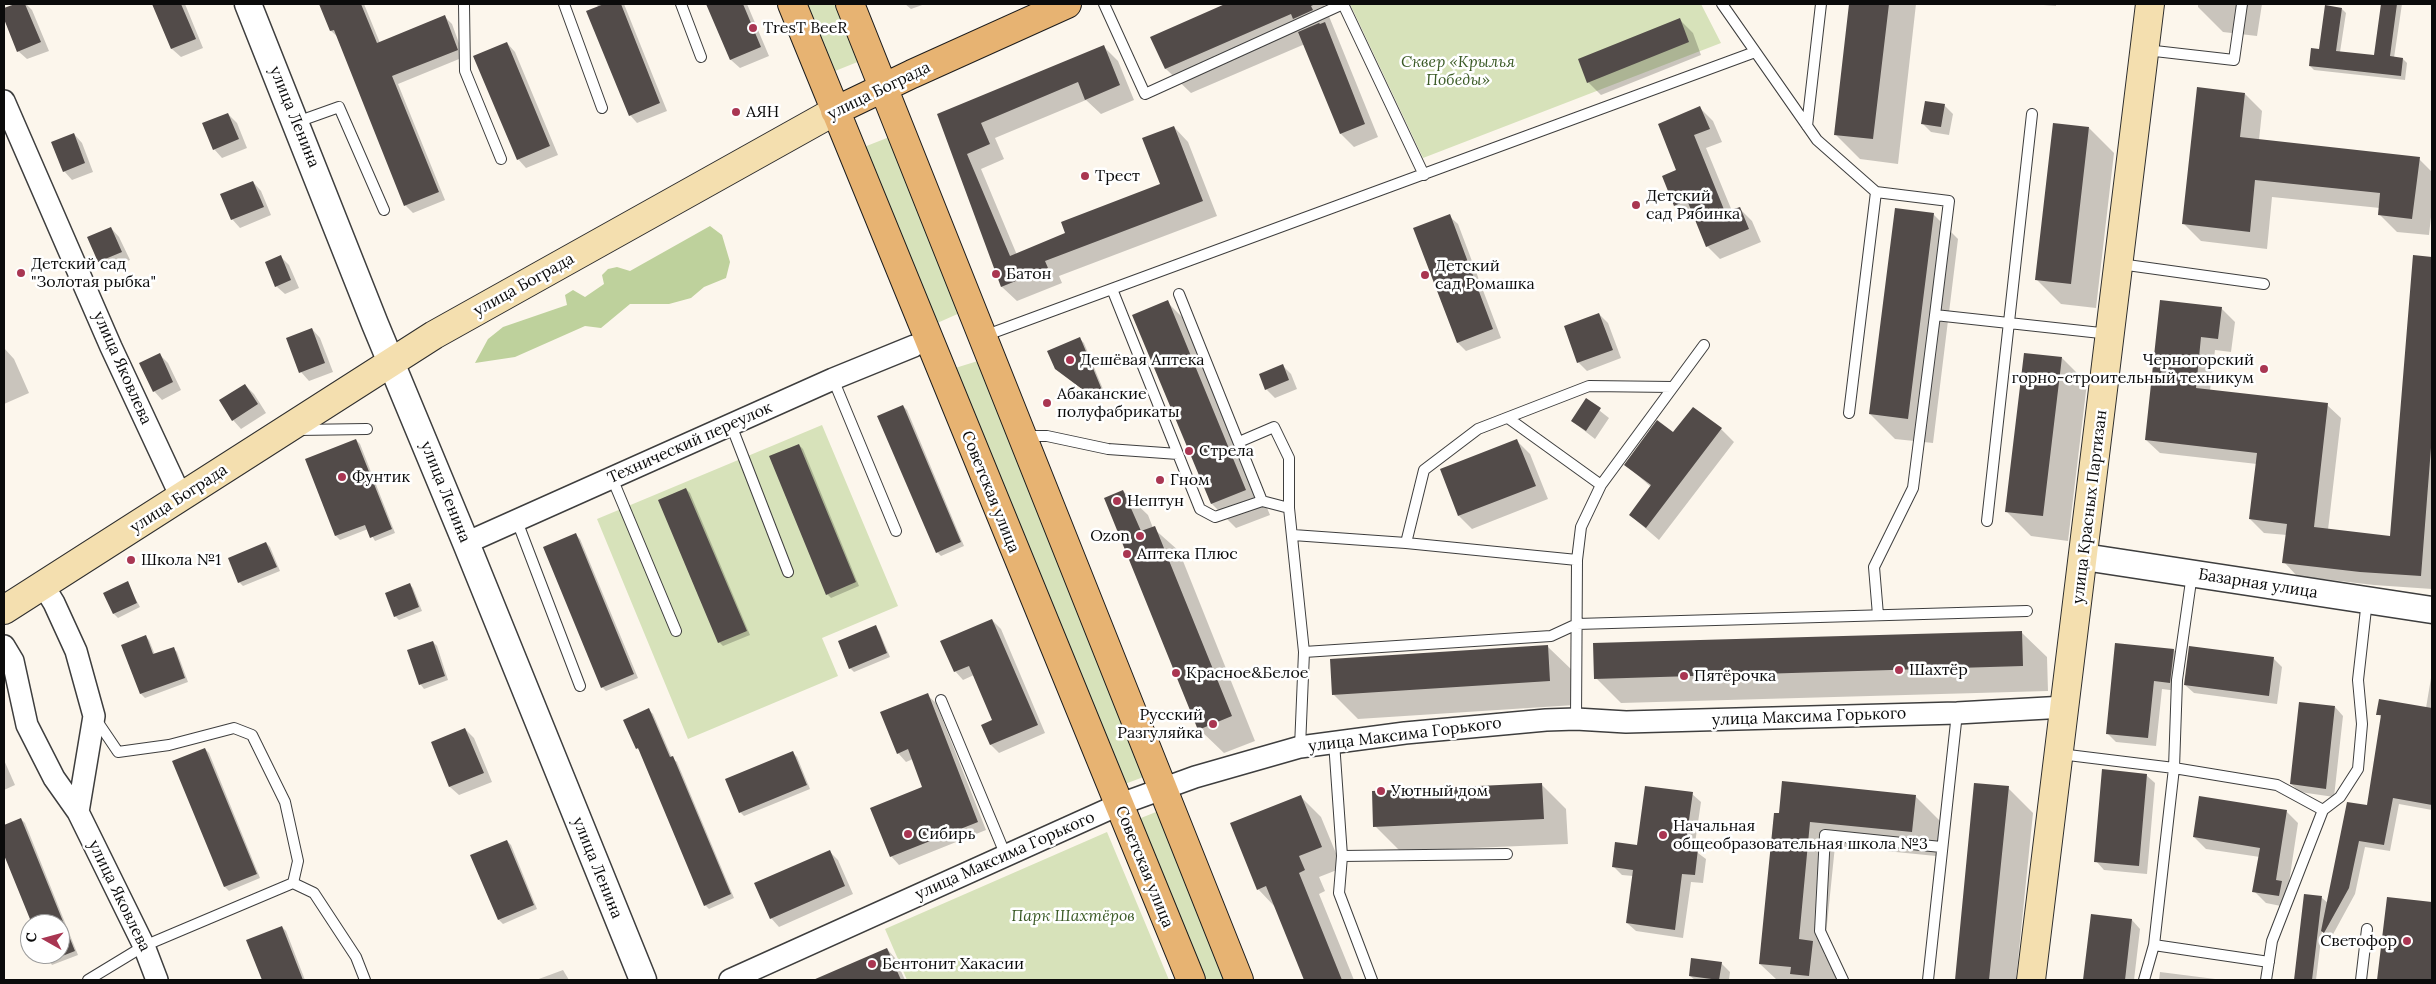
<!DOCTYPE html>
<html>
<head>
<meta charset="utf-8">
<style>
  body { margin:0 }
  #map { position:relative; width:2436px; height:984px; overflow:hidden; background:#fcf6ec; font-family:Lora,serif }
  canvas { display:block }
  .frame { position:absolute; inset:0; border:5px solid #0b0b0b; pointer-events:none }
  .north { position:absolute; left:20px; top:914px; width:50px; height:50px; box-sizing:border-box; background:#fff; border:1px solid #9d9d9d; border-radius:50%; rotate:277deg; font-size:14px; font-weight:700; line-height:20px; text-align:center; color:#0b0b0b }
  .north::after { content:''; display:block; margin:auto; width:18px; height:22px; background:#a93652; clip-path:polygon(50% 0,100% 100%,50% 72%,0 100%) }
</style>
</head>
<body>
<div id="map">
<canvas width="2436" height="984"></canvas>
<div class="frame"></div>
<div class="north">С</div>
</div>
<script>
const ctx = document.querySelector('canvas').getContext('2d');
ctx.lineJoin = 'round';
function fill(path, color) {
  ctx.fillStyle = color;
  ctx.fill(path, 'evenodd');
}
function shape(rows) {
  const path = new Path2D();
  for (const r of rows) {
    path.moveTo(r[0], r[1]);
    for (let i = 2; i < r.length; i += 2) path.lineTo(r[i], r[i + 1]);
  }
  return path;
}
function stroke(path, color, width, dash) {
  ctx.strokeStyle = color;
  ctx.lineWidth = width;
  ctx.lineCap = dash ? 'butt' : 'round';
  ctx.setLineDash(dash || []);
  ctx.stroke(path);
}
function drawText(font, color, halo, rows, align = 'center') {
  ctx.font = font + ' Lora,serif';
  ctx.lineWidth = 5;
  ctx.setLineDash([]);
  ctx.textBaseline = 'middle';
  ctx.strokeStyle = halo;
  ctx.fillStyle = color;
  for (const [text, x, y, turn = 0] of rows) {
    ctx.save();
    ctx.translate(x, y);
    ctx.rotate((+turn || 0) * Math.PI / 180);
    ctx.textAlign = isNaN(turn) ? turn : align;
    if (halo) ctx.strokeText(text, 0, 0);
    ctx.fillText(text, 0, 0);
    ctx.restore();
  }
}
fill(shape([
  [803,4,838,4,860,61,830,73],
  [1350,4,1701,4,1721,43,1423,158],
  [892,136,962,312,935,324,864,147],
  [981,360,1149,775,1122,785,952,369],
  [822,425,898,606,822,638,838,676,688,739,597,519],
  [1161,810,1228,980,1203,980,1136,820],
  [1107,832,1169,980,907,980,885,929]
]), '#d7e2ba');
fill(shape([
  [710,226,722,235,730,262,726,278,704,287,691,298,669,304,630,304,601,328,585,326,515,357,475,363,488,339,503,327,567,305,565,295,573,290,585,297,604,284,602,275,608,269,617,267,630,271]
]), '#bed19c');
fill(shape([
  [18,4,26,4,32,10,49,51,27,59,18,51,4,16,4,10],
  [154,4,185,4,203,48,181,57,172,49],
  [320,4,364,4,380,43,445,17,452,24,464,57,398,84,445,200,413,213,406,206,339,38,331,31],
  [597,4,624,4,667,111,637,123,630,115],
  [707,4,747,4,769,56,740,68,731,60],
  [905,4,925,4,911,9],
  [1229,4,1324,4,1378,137,1354,147,1341,134,1305,44,1191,93,1166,69,1152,37],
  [1850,4,1916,4,1898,164,1860,159,1835,134],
  [2031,4,2056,4,2056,6],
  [2198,4,2262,4,2257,36,2223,32,2198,7],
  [2382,4,2402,4,2394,58,2403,59,2407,63,2405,80,2314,70,2310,66,2342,9,2346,13,2340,52,2375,56],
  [1680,20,1693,33,1701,55,1601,95,1588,82],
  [507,43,515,52,558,155,526,168,518,159],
  [1103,46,1118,61,1134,100,1101,114,1086,100,995,138,1004,159,981,169,1017,255,1066,234,1162,184,1174,127,1188,142,1217,216,1059,276,1062,283,1017,301,1002,287,939,115],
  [2245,94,2262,111,2259,140,2419,159,2432,172,2432,208,2429,235,2397,232,2379,214,2380,208,2272,197,2267,249,2201,241,2184,224],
  [1944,105,1953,114,1949,135,1931,132,1923,124],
  [1700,108,1713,121,1722,142,1706,148,1732,211,1739,208,1752,221,1761,242,1720,259,1707,246,1694,215,1688,218,1675,205,1678,171],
  [1692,197,1693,199,1680,204,1680,202],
  [228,114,237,123,247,148,222,158,214,149],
  [2089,128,2114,153,2096,308,2061,304,2037,280],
  [74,134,82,143,93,172,72,180,64,171],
  [253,182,261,191,271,215,240,228,232,219],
  [1933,214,1958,239,1933,443,1895,439,1870,414],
  [1449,216,1458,224,1501,338,1466,351,1458,343],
  [111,228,119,237,130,260,108,270,99,261],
  [280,256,289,265,299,288,285,294,276,286],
  [2414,257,2432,258,2432,589,2374,585,2297,576,2284,562,2287,535,2264,533,2250,519,2257,464,2160,453,2146,440,2161,301,2221,308,2235,322,2231,352,2215,350,2210,391,2327,405,2341,418,2328,530,2391,538],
  [1167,302,1192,327,1270,515,1236,528,1212,504],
  [1599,314,1608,323,1621,358,1587,371,1578,362],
  [312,329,320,338,333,372,309,381,301,372],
  [1080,339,1084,343,1105,394,1094,398,1060,372],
  [4,348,14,359,29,393,4,404],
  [160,355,168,363,181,390,162,400,154,391],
  [2062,358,2087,383,2068,541,2031,536,2006,511],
  [1283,366,1291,374,1297,389,1275,398,1266,389],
  [245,385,254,394,266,413,241,429,233,420],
  [1586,400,1609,418,1595,439,1572,421],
  [903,406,907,410,964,546,941,556,937,552],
  [1694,409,1721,429,1734,442,1659,540,1630,515,1651,487,1626,465,1673,434],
  [356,440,360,444,395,533,375,541,368,529,340,540,336,536,306,460],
  [1517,441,1530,454,1548,499,1472,529,1459,516],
  [799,445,803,449,859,586,831,598,827,594],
  [686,489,690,493,750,635,723,646,719,642],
  [1123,491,1148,515,1153,528,1179,551,1255,741,1224,753,1199,729],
  [576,535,580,539,638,678,606,691,602,687],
  [266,543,270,547,280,571,243,586,239,582],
  [127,583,140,607,118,618,114,614],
  [409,584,413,588,422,611,399,620,395,616],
  [992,620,1001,629,1045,733,999,753,991,745,983,726,994,721,974,675,963,680,955,671],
  [875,627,879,631,890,657,854,672,850,668],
  [2022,633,2047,657,2048,691,1621,703,1596,678],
  [145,636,149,640,155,655,173,648,177,652,188,682,145,698,141,694,123,646],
  [433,642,437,646,448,680,424,689,421,685,409,651],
  [2116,644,2174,650,2182,659,2178,691,2162,689,2156,746,2116,742,2107,733],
  [1548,647,1573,671,1575,705,1358,719,1333,694],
  [2273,658,2282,667,2277,704,2194,693,2185,685],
  [2431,678,2432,810,2399,804,2390,851,2365,847,2355,894,2331,938,2322,931,2316,980,2295,980,2305,896,2322,898,2328,903,2368,807,2382,718,2378,714,2426,708],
  [927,695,936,703,986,830,899,865,891,856,924,788,913,759,906,762,898,753],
  [2335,707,2343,716,2334,797,2300,792,2291,784],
  [649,710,653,714,672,758,677,762,734,898,709,909,705,905,641,752,637,748],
  [465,729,474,738,492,782,459,795,450,787,433,743],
  [205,749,209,753,260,878,229,891,225,887],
  [793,753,797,757,810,789,744,816,740,812],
  [4,760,15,785,4,790],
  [2146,775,2155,783,2147,874,2104,870,2096,861],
  [1541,784,1566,809,1568,844,1400,851,1375,826],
  [1976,784,2008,788,2033,813,2016,980,1956,980],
  [1692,794,1701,802,1694,850,1706,859,1703,883,1691,882,1683,938,1636,931,1627,923,1633,876,1622,875,1613,866,1638,846],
  [1300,796,1321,817,1342,868,1319,877,1325,891,1319,894,1354,980,1305,980,1276,908,1258,889],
  [1915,796,1940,821,1936,856,1835,846,1824,954,1837,967,1836,980,1777,980,1760,964,1776,814],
  [2286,811,2298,823,2288,889,2293,894,2291,908,2266,903,2254,891,2260,857,2206,849,2194,837],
  [21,819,25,823,78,955,52,965,45,954,60,954,60,924,33,924,4,852,4,826],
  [507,841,511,845,537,909,503,924,499,920],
  [829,851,838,860,853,894,779,927,771,918],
  [2388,898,2432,904,2432,980,2379,980],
  [2092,915,2132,920,2140,929,2134,980,2084,980],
  [282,927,286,931,305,980,263,980,248,941],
  [887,949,895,958,905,980,816,980],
  [1721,963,1730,972,1729,980,1695,980,1690,976],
  [563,970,569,980,536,980],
  [2160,972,2223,980,2159,980]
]), '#0003');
fill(shape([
  [15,4,25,4,41,42,17,52,4,19,4,8],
  [152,4,181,4,196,39,171,49],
  [319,4,361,4,377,43,445,15,458,50,392,76,439,192,404,206,334,30,330,31],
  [604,4,621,4,660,103,629,116,586,11],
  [706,4,743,4,761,47,730,60],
  [1225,4,1315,4,1311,6,1313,10,1293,19,1291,14,1165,69,1150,37],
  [1849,4,1889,4,1873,139,1834,135],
  [2381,4,2397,4,2390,56,2403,58,2401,76,2309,66,2311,48,2319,49,2325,5,2342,8,2336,51,2374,55],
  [1680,18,1689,42,1587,83,1578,59],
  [1325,22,1365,124,1340,134,1298,32,1319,23,1320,24],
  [507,42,550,146,517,160,473,56],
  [1104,45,1120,85,1085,100,1078,82,981,123,990,144,967,154,1010,256,1065,233,1061,222,1160,184,1142,138,1174,126,1203,201,1045,261,1048,268,1001,287,937,114],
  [2197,87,2245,93,2240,137,2420,157,2412,219,2378,215,2380,193,2255,180,2250,232,2182,224],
  [1925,101,1945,104,1941,127,1921,124],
  [1700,106,1710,129,1694,135,1725,212,1740,207,1749,229,1706,247,1687,200,1674,206,1662,176,1676,170,1658,124],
  [228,113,239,139,213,150,202,123],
  [2053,123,2089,127,2071,284,2035,280],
  [74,133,85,163,63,172,51,142],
  [253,181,264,207,231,220,220,194],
  [1895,208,1934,213,1908,419,1869,414],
  [1450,214,1493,329,1457,343,1413,228],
  [111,227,122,252,98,262,87,237],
  [281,255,291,280,275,287,265,262],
  [2413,255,2432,257,2432,435,2421,576,2360,572,2282,563,2287,524,2249,519,2257,453,2145,440,2160,300,2222,307,2218,339,2201,337,2196,388,2328,403,2314,527,2390,536],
  [1168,300,1246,490,1211,504,1132,315],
  [1599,313,1613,350,1577,363,1564,326],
  [312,328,325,363,299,373,286,338],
  [1080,337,1102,390,1090,395,1055,369,1047,351],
  [160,353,173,382,153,392,139,363],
  [2024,353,2062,357,2043,516,2005,512],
  [1283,364,1289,380,1265,390,1259,374],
  [245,384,258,404,232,421,219,400],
  [1586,398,1601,408,1586,431,1571,421],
  [903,405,961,542,936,553,877,416],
  [1693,407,1722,428,1646,528,1629,515,1651,485,1624,465,1657,420,1673,432],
  [356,439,392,529,370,538,365,525,335,536,305,459],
  [1517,439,1536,486,1458,516,1440,469],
  [799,444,856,582,826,595,769,456],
  [686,488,747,631,718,643,658,500],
  [1123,490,1141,531,1155,526,1232,716,1198,730,1104,498],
  [576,533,634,674,601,688,543,547],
  [266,542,277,567,238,583,228,558],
  [128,581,137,603,113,614,103,593],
  [410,583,419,607,394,617,385,593],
  [992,619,1038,725,990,745,981,725,992,720,969,666,954,672,940,641],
  [876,625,887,653,849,669,838,641],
  [2022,631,2023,666,1594,679,1593,643],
  [146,635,153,654,174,647,185,678,140,694,121,645],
  [433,641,445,676,419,685,407,650],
  [2115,643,2174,649,2170,683,2154,681,2148,738,2106,734],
  [1548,645,1550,681,1332,695,1330,659],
  [2189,646,2274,657,2269,696,2184,685],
  [928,693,978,822,890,857,870,808,922,787,908,749,897,754,880,712],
  [2379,699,2432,708,2432,805,2393,798,2384,845,2359,841,2349,888,2324,933,2321,931,2347,802,2367,805,2381,715,2376,715],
  [2299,702,2335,706,2326,789,2290,784],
  [649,708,670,757,673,756,731,894,704,906,638,748,636,749,623,720],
  [465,728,484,773,449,787,431,742],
  [205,748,257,874,224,887,172,761],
  [793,751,807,785,739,813,725,779],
  [2102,769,2147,774,2139,866,2094,862],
  [1782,781,1916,795,1912,832,1810,822,1799,939,1813,941,1809,976,1790,974,1791,967,1759,964,1774,813,1779,813],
  [1542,783,1544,819,1373,827,1372,791],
  [1974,783,2009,786,1989,980,1955,980],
  [1645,786,1693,792,1685,848,1698,849,1695,875,1682,874,1675,930,1626,923,1633,870,1612,867,1615,842,1637,845],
  [1301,795,1322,847,1299,856,1305,870,1299,873,1342,980,1304,980,1266,886,1257,890,1230,823],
  [2199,796,2287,810,2276,880,2282,881,2279,896,2252,892,2260,848,2193,837],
  [21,818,75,951,47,962,44,954,60,954,60,924,32,924,4,855,4,825],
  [507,840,534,905,498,920,470,855],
  [830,850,845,886,770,919,754,883],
  [2304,894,2322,896,2312,980,2294,980],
  [2387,897,2432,902,2432,980,2377,980],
  [2091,914,2132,919,2125,980,2083,980],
  [282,926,303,980,262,980,246,940],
  [887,948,901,980,813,980],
  [1691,958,1722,962,1719,980,1689,976]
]), '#524b49');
const service = shape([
  [564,4,602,108],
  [681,4,701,57],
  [1104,4,1145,94,1343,4],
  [1343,4,1424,175],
  [1722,4,1817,140,1876,192,1949,201,1935,315],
  [464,5,465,71,501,159],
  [2146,50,2234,60,2242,4],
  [297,122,339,107,384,210],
  [1807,126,1821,4],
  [2120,264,2264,284],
  [1112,289,1200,509,1215,517,1262,501,1289,508],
  [1179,294,1262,501],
  [984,336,1755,52],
  [833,379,896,531],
  [1849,413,1876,192],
  [1508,418,1601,485],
  [731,425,788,572],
  [298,430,367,429],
  [1024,436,1047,436,1108,449,1178,454],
  [1239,442,1274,427,1289,458,1289,508,1304,652,1300,747],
  [612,478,676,631],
  [517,521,580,686],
  [1987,521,2032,114],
  [1293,535,1406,543,1577,560],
  [1406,543,1424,470,1478,429,1589,386,1672,387],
  [1878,615,1874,567,1913,488,1935,315,2110,334],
  [1304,652,1551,636,1577,624,2027,611],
  [941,700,1006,856],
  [95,718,118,752,169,745,234,728,252,735,285,802,298,861,293,883,314,893,356,957,365,980],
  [1576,719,1577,560,1581,527,1601,485,1704,345],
  [1334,742,1342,856,1339,893,1372,980],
  [2060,754,2174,768,2277,785,2323,810,2272,941,2266,980],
  [2323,810,2340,797,2358,769,2362,724,2358,680,2367,600],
  [1342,856,1507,854],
  [2154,945,2269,962],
  [88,980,144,946,293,883],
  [1843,980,1820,931,1825,835,1941,847],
  [1928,980,1957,713],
  [2144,980,2154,945,2174,768,2177,680,2192,574],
  [2361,980,2367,929]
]);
const minor = shape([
  [4,101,111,347,181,497],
  [466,543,833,379,914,346],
  [43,585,54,603,76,651,94,716,78,812,144,946,157,980],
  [4,646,13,661,27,725,54,778,78,812],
  [730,980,1118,805,1195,777,1300,747,1405,733,1546,720,1576,719,1626,722,1957,713,2065,707]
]);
const tertiary = shape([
  [248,4,375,324,466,543,643,980],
  [2084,557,2432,610]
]);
const secondary = shape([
  [4,610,434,335,835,111],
  [2031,980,2150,4]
]);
const primary = shape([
  [792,4,1191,980],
  [850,4,1239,980],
  [835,111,912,74,1067,4]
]);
stroke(service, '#3e3e3e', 12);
stroke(minor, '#3e3e3e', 24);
stroke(tertiary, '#3e3e3e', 29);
stroke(secondary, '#2d2d2d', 30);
stroke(primary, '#1c1c1c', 30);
stroke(service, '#fff', 10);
stroke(minor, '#fff', 21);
stroke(tertiary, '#fff', 26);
stroke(secondary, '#f4dfaf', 28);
stroke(primary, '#e7b372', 28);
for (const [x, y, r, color] of [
  [753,28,5,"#a93652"],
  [736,112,5,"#a93652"],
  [1085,176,5,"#a93652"],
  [1636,205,5,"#a93652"],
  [21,273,5,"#a93652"],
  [996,274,5,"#a93652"],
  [1425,275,5,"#a93652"],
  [1070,360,5,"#a93652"],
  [2264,369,5,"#a93652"],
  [1047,403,5,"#a93652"],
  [1189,451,5,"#a93652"],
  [342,477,5,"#a93652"],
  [1160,480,5,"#a93652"],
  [1117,501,5,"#a93652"],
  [1140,536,5,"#a93652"],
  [1127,554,5,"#a93652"],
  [131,560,5,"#a93652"],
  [1899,670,5,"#a93652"],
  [1176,673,5,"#a93652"],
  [1684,676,5,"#a93652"],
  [1213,724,5,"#a93652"],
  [1381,791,5,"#a93652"],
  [908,834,5,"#a93652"],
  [1663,835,5,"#a93652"],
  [2407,941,5,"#a93652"],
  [872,964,5,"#a93652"]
]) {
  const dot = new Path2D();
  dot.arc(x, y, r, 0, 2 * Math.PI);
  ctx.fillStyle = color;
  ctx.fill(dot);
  stroke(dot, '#fff', 2);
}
drawText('16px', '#0b0b0b', '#fff', [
  ["TresT BeeR",763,28],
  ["АЯН",746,112],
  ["Трест",1095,176],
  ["Детский",1646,196],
  ["сад Рябинка",1646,214],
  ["Детский сад",31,264],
  ["\"Золотая рыбка\"",31,282],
  ["Детский",1435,266],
  ["сад Ромашка",1435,284],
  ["Батон",1006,274],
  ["Дешёвая Аптека",1080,360],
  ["Черногорский",2254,360,"right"],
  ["горно-строительный техникум",2254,378,"right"],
  ["Абаканские",1057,394],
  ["полуфабрикаты",1057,412],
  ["Стрела",1199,451],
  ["Фунтик",352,477],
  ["Гном",1170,480],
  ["Нептун",1127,501],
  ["Ozon",1130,536,"right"],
  ["Аптека Плюс",1137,554],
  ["Школа №1",141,560],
  ["Шахтёр",1909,670],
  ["Красное&Белое",1186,673],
  ["Пятёрочка",1694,676],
  ["Русский",1203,715,"right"],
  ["Разгуляйка",1203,733,"right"],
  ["Уютный дом",1391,791],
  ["Начальная",1673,826],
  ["общеобразовательная школа №3",1673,844],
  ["Сибирь",918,834],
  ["Светофор",2397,941,"right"],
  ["Бентонит Хакасии",882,964]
], 'left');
drawText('italic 16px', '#3a5a25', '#fff', [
  ["Сквер «Крылья",1458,62],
  ["Победы»",1458,80],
  ["Парк Шахтёров",1073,916]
]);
drawText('16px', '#0b0b0b', '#fff', [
  ["улица Бограда",879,91,-26],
  ["улица Ленина",294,117,68],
  ["улица Бограда",524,285,-29],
  ["улица Яковлева",122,368,66],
  ["Технический переулок",690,443,-24],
  ["улица Ленина",445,492,68],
  ["Советская улица",990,492,68],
  ["улица Бограда",179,499,-33],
  ["улица Красных Партизан",2090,507,-83],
  ["Базарная улица",2258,584,9],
  ["улица Максима Горького",1809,717,-2],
  ["улица Максима Горького",1405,735,-7],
  ["улица Максима Горького",1005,856,-24],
  ["Советская улица",1144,867,68],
  ["улица Ленина",597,868,68],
  ["улица Яковлева",119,896,64]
]);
</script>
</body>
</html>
